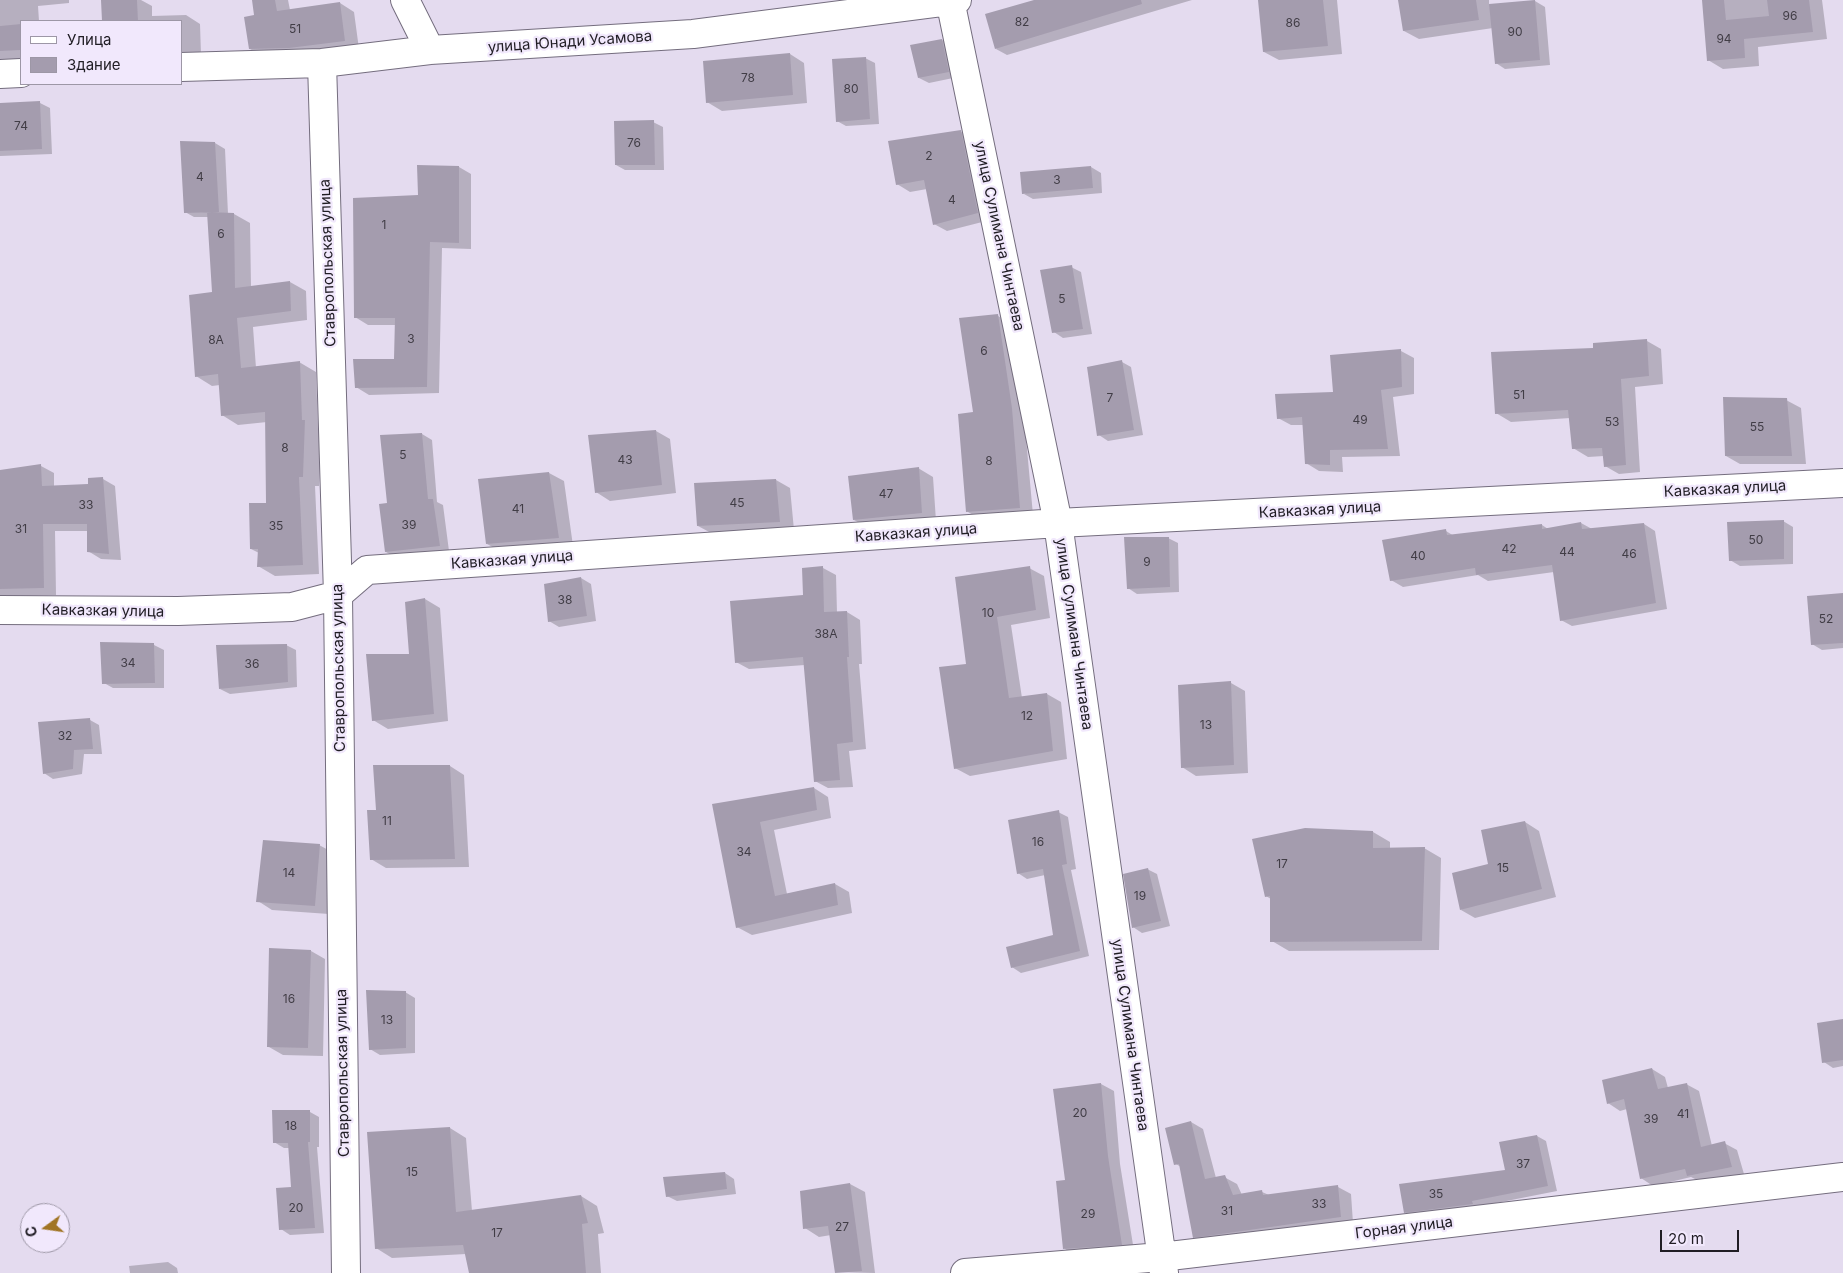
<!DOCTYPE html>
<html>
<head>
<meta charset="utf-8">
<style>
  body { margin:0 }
  #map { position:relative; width:1843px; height:1273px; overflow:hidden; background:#e4dbef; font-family:Inter,sans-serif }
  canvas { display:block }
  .legend { position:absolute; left:20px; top:20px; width:162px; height:65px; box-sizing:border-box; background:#f1e8fc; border:1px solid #9d97a6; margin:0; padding:6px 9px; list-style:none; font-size:15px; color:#201d24 }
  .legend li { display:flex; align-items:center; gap:10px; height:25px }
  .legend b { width:25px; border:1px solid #9d97a6 }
  .north { position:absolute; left:20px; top:1203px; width:50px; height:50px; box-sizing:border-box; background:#f1e8fc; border:1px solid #9d97a6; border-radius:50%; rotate:256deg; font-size:14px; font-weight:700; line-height:20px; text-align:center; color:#201d24 }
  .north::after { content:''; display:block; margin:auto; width:18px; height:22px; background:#a17525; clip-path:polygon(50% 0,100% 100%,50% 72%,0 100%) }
  .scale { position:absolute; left:1660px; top:1230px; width:79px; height:22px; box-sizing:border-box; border:2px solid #201d24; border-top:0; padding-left:6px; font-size:15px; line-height:18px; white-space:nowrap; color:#201d24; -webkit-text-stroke:4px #f1e8fc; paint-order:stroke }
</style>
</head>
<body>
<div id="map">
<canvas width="1843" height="1273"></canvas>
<ul class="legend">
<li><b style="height:6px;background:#fff"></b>Улица</li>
<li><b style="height:14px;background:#a49cae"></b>Здание</li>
</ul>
<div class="north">С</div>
<div class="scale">20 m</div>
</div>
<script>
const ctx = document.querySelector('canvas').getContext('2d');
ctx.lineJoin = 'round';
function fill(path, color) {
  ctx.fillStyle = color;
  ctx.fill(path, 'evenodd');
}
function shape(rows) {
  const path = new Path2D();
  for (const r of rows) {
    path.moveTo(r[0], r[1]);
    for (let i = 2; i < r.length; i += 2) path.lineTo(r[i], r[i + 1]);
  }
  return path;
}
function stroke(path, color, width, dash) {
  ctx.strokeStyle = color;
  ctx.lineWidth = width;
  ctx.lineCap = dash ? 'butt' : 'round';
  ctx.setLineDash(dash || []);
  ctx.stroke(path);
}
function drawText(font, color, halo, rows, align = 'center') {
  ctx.font = font + ' Inter,sans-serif';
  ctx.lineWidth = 4.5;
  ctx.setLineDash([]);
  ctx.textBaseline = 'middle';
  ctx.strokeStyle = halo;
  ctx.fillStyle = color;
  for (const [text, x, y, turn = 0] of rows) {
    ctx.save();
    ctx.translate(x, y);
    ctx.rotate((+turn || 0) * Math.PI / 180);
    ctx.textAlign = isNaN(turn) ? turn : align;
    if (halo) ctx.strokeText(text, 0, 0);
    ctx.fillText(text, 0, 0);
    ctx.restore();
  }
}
fill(shape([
  [0,0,69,0,69,3,38,6,39,21,21,21,21,59,0,60],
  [102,0,141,0,152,6,152,16,186,15,200,24,201,55,181,56,181,21,103,21],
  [254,0,288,0,290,10,340,3,354,12,359,49,264,57,250,49,256,16],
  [1038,0,1192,0,1007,55,996,49],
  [1259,0,1337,0,1342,54,1279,60,1264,52],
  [1399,0,1489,0,1489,5,1535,1,1545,7,1550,65,1505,69,1496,63,1493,28,1419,39,1404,31],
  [1703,0,1822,0,1827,39,1758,47,1759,66,1723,69,1708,60],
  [942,40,951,46,958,77,929,83,919,78],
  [790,54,804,63,807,103,722,111,707,102],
  [865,58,875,63,879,124,846,126,837,121],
  [40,103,50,108,52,154,0,156,0,104],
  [653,122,663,127,664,170,625,170,616,165],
  [961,132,974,139,990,220,947,231,934,224,927,189,910,192,897,184],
  [215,143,225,149,228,214,234,214,250,223,251,287,290,282,306,291,307,320,253,327,256,368,299,362,316,372,318,429,321,430,319,486,315,486,319,574,275,576,258,566,259,553,251,549,267,504,267,422,238,425,222,415,220,385,212,386,196,376,213,293,208,217,194,217,185,212],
  [459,167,471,174,471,249,442,248,439,393,369,395,356,387,396,360,396,325,368,325,355,317,420,197],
  [1091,167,1101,173,1102,193,1033,199,1024,194],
  [1071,267,1081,272,1092,334,1063,338,1054,332],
  [998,316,1011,323,1024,416,1033,515,980,519,968,512,974,413],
  [1647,341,1661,349,1663,384,1635,387,1640,472,1619,474,1605,466,1604,456,1588,457,1573,448,1570,418,1511,422,1496,413,1594,350],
  [1401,351,1414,358,1414,394,1393,397,1400,456,1342,457,1343,472,1319,471,1306,463,1304,425,1291,425,1278,418,1335,394],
  [1122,362,1131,367,1143,435,1108,441,1099,435],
  [1786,400,1801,408,1806,464,1740,464,1726,456],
  [656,431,670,439,676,493,610,501,596,492],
  [422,434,432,440,437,502,443,505,449,551,395,557,386,552,388,504],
  [41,466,54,473,54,487,89,485,103,479,115,486,121,560,101,559,88,551,89,531,55,531,56,595,2,596,0,595,0,471],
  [918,468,933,477,936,521,869,528,854,520],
  [549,473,564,481,573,546,502,552,487,544],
  [776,480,790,488,794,530,713,534,698,526],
  [1783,521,1793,527,1793,564,1740,566,1730,560],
  [1581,523,1592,529,1644,524,1655,531,1667,609,1572,626,1561,620,1554,572,1488,581,1478,575,1403,587,1391,580,1446,531,1454,536,1542,525,1548,529],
  [1168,538,1178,543,1179,592,1137,594,1128,588],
  [823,568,836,575,837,613,847,612,860,620,862,664,859,664,866,749,849,751,853,787,828,788,815,781,805,665,749,669,736,662,805,596,803,569],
  [1029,568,1044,576,1050,618,1011,625,1022,698,1047,694,1061,702,1067,759,970,776,955,768,967,666,956,578],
  [581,578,591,584,596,621,559,627,549,621,545,585],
  [1843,594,1843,648,1822,650,1812,644],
  [425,599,440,608,448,721,388,729,373,720,411,655,407,603],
  [154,645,164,650,164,688,113,688,104,683],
  [286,645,296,650,297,687,230,694,220,689],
  [1231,683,1245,691,1248,773,1196,776,1182,767],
  [90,720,99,725,102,754,84,754,82,774,53,779,44,773],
  [450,766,464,775,469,867,386,868,371,859,377,812],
  [814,788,828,797,831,818,774,830,787,894,835,884,849,892,852,913,752,935,737,927,714,805],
  [1058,812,1068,817,1076,869,1071,870,1089,956,1021,973,1012,967,1055,936,1045,875,1027,879,1018,873],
  [1525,822,1539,831,1556,897,1475,918,1461,910,1490,864],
  [1373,832,1390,842,1390,849,1424,848,1441,858,1439,950,1289,951,1272,941,1271,899,1266,896],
  [319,845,334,853,329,914,272,910,258,901],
  [1147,869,1157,874,1170,926,1142,933,1133,927],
  [311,951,325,959,323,1056,283,1055,269,1047],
  [405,992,415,998,415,1053,380,1055,370,1049],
  [1843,1020,1843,1066,1833,1068,1824,1062],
  [1652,1069,1665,1077,1668,1088,1686,1084,1699,1091,1712,1146,1724,1143,1737,1150,1744,1174,1701,1182,1691,1177,1653,1186,1641,1178,1627,1109,1620,1111,1608,1103],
  [1101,1084,1114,1091,1120,1164,1134,1251,1077,1256,1065,1249,1067,1181],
  [310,1112,319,1117,319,1147,317,1147,324,1233,290,1235,281,1229,293,1188,289,1148,284,1148,274,1142],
  [1191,1122,1203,1129,1216,1178,1224,1177,1237,1184,1242,1195,1262,1192,1269,1195,1338,1187,1351,1194,1353,1223,1206,1244,1194,1237,1181,1167,1176,1164],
  [450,1128,466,1138,472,1211,581,1196,597,1206,604,1233,598,1234,601,1273,470,1273,466,1254,392,1258,376,1248],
  [1537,1136,1546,1141,1557,1191,1481,1206,1482,1209,1414,1218,1405,1212,1506,1171],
  [725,1173,734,1179,736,1194,677,1201,667,1196],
  [850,1184,865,1192,875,1273,836,1272,831,1235,819,1237,805,1228],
  [168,1262,177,1268,178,1273,130,1273,129,1266]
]), '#0003');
fill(shape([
  [101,0,137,0,138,21,102,21],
  [252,0,275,0,277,11,340,2,345,41,289,48,249,49,244,17,254,15],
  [1034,0,1141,0,1142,4,995,49,985,14],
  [1258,0,1323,0,1328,46,1263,52],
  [1398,0,1476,0,1479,20,1403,31],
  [1535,0,1540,60,1495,64,1489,4],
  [1702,0,1724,0,1726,20,1769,16,1767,0,1809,0,1813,32,1744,39,1745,58,1707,61],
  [21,24,21,50,0,51,0,26],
  [942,39,949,72,918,78,910,45],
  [790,53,793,95,706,103,703,61],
  [866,57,870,119,836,122,832,59],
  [40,101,42,149,0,151,0,103],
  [654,120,655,165,615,165,614,121],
  [961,130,978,213,933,225,924,180,896,185,888,141],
  [180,141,215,142,219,212,184,213],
  [417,165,459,166,459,243,430,242,427,387,355,388,353,359,394,359,395,318,354,318,353,198,418,195],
  [1091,166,1093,188,1022,194,1020,172],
  [207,212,234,213,235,288,290,281,291,311,237,318,241,368,300,361,302,420,305,420,303,477,299,477,303,565,257,567,258,549,250,549,249,503,266,503,265,412,221,416,218,374,195,377,189,295,212,292],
  [1072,265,1083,329,1052,333,1040,270],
  [998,314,1012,408,1020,508,966,512,958,414,973,412,959,318],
  [1647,339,1649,376,1621,379,1626,465,1604,467,1602,448,1572,449,1568,410,1495,414,1491,352,1593,348,1593,343],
  [1401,349,1402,387,1381,390,1388,449,1330,450,1330,465,1305,464,1302,417,1277,419,1275,394,1333,392,1330,355],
  [1122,360,1134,430,1097,436,1087,367],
  [1723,397,1787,398,1792,456,1725,456],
  [656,430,662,485,595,493,588,435],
  [422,433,428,499,433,499,440,546,385,552,379,504,387,503,380,435],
  [41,464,42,486,88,484,88,478,103,477,109,554,87,552,87,524,43,524,44,588,0,589,0,470],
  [919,467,922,513,853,520,848,476],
  [549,472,559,538,486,544,478,479],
  [776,479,780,522,697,526,694,483],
  [1784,520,1784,559,1729,561,1727,522],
  [1581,522,1582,529,1644,523,1656,603,1560,621,1552,565,1476,575,1475,568,1390,581,1382,540,1446,529,1447,535,1542,524,1542,529],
  [1124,537,1169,537,1170,587,1127,589],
  [823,566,824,612,847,611,849,657,847,657,853,742,837,744,840,780,814,782,803,657,735,663,730,601,803,595,802,568],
  [1030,566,1036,610,997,617,1009,698,1047,693,1053,751,954,769,939,667,966,664,955,577],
  [581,577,587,616,548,622,544,584],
  [1843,593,1843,643,1811,645,1807,596],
  [425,598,434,714,372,721,366,654,409,654,405,602],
  [100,642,154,643,155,683,102,684],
  [287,644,288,682,219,689,216,645],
  [1231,681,1234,765,1181,768,1178,685],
  [90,718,93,749,74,750,73,769,43,774,38,722],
  [373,765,450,765,455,859,370,860,367,810,376,810],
  [814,787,817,810,760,822,775,896,835,883,838,905,736,928,712,804],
  [1059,810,1067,864,1062,865,1080,951,1011,968,1006,947,1053,935,1043,869,1017,874,1008,820],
  [1525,821,1542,889,1460,910,1452,873,1488,864,1481,830],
  [1305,828,1373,831,1373,848,1425,847,1422,941,1270,942,1270,896,1265,897,1252,839],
  [263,840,320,844,315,906,256,902],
  [1148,868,1161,921,1132,928,1123,874],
  [269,948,311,950,308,1048,267,1047],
  [366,990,406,991,406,1048,369,1050],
  [1843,1019,1843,1060,1822,1063,1817,1023],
  [1652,1068,1658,1089,1687,1083,1701,1147,1725,1141,1732,1167,1687,1176,1685,1169,1640,1179,1624,1099,1607,1104,1602,1080],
  [1101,1083,1108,1156,1122,1245,1063,1249,1056,1181,1065,1180,1053,1089],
  [272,1110,310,1110,310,1142,308,1142,315,1228,279,1230,276,1188,291,1187,288,1143,273,1143],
  [1191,1121,1205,1179,1225,1175,1233,1195,1262,1190,1263,1195,1338,1185,1341,1217,1193,1238,1179,1164,1174,1165,1165,1128],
  [450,1127,456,1212,581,1195,588,1223,582,1224,586,1273,469,1273,463,1245,375,1249,367,1132],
  [1537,1135,1548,1186,1472,1201,1473,1204,1404,1213,1399,1184,1505,1170,1499,1142],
  [725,1172,727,1189,666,1197,663,1177],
  [850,1183,862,1271,835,1273,828,1226,803,1229,800,1191]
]), '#a49cae');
const minor = shape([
  [405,0,430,50],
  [950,0,1058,523,1164,1273],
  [322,63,338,595,346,1273],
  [181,67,322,63,430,50,693,34,957,0],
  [0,74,21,73],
  [0,610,178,611,292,607,338,595,367,570,1058,523,1843,483],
  [965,1273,1161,1257,1843,1177]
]);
stroke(minor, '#746d7e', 30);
stroke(minor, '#fff', 28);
drawText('12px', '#413d46', null, [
  ["96",1790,16],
  ["82",1022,22],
  ["86",1293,23],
  ["51",295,29],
  ["90",1515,32],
  ["94",1724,39],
  ["78",748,78],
  ["80",851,89],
  ["74",21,126],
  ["76",634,143],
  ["2",929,156],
  ["4",200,177],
  ["3",1057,180],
  ["4",952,200],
  ["1",384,225],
  ["6",221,234],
  ["5",1062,299],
  ["3",411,339],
  ["8А",216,340],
  ["6",984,351],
  ["51",1519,395],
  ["7",1110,398],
  ["49",1360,420],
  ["53",1612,422],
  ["55",1757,427],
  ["8",285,448],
  ["5",403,455],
  ["43",625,460],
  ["8",989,461],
  ["47",886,494],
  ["45",737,503],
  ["33",86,505],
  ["41",518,509],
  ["39",409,525],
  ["35",276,526],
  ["31",21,529],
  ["50",1756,540],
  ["42",1509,549],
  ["44",1567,552],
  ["46",1629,554],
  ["40",1418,556],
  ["9",1147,562],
  ["38",565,600],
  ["10",988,613],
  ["52",1826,619],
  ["38А",826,634],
  ["34",128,663],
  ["36",252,664],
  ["12",1027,716],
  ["13",1206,725],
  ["32",65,736],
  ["11",387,821],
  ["16",1038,842],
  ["34",744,852],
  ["17",1282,864],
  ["15",1503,868],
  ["14",289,873],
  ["19",1140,896],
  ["16",289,999],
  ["13",387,1020],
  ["20",1080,1113],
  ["41",1683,1114],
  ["39",1651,1119],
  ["18",291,1126],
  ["37",1523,1164],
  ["15",412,1172],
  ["35",1436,1194],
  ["33",1319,1204],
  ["20",296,1208],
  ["31",1227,1211],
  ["29",1088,1214],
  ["27",842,1227],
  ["17",497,1233]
]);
drawText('15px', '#201d24', '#f1e8fc', [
  ["улица Юнади Усамова",570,42,-4],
  ["улица Сулимана Чинтаева",999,236,78],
  ["Ставропольская улица",328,263,-92],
  ["Кавказкая улица",1725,489,-3],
  ["Кавказкая улица",1320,510,-3],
  ["Кавказкая улица",916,533,-4],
  ["Кавказкая улица",512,560,-4],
  ["Кавказкая улица",103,611,1],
  ["улица Сулимана Чинтаева",1074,634,82],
  ["Ставропольская улица",339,668,-91],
  ["улица Сулимана Чинтаева",1130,1035,82],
  ["Ставропольская улица",343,1073,-91],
  ["Горная улица",1404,1228,-7]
]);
</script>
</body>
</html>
